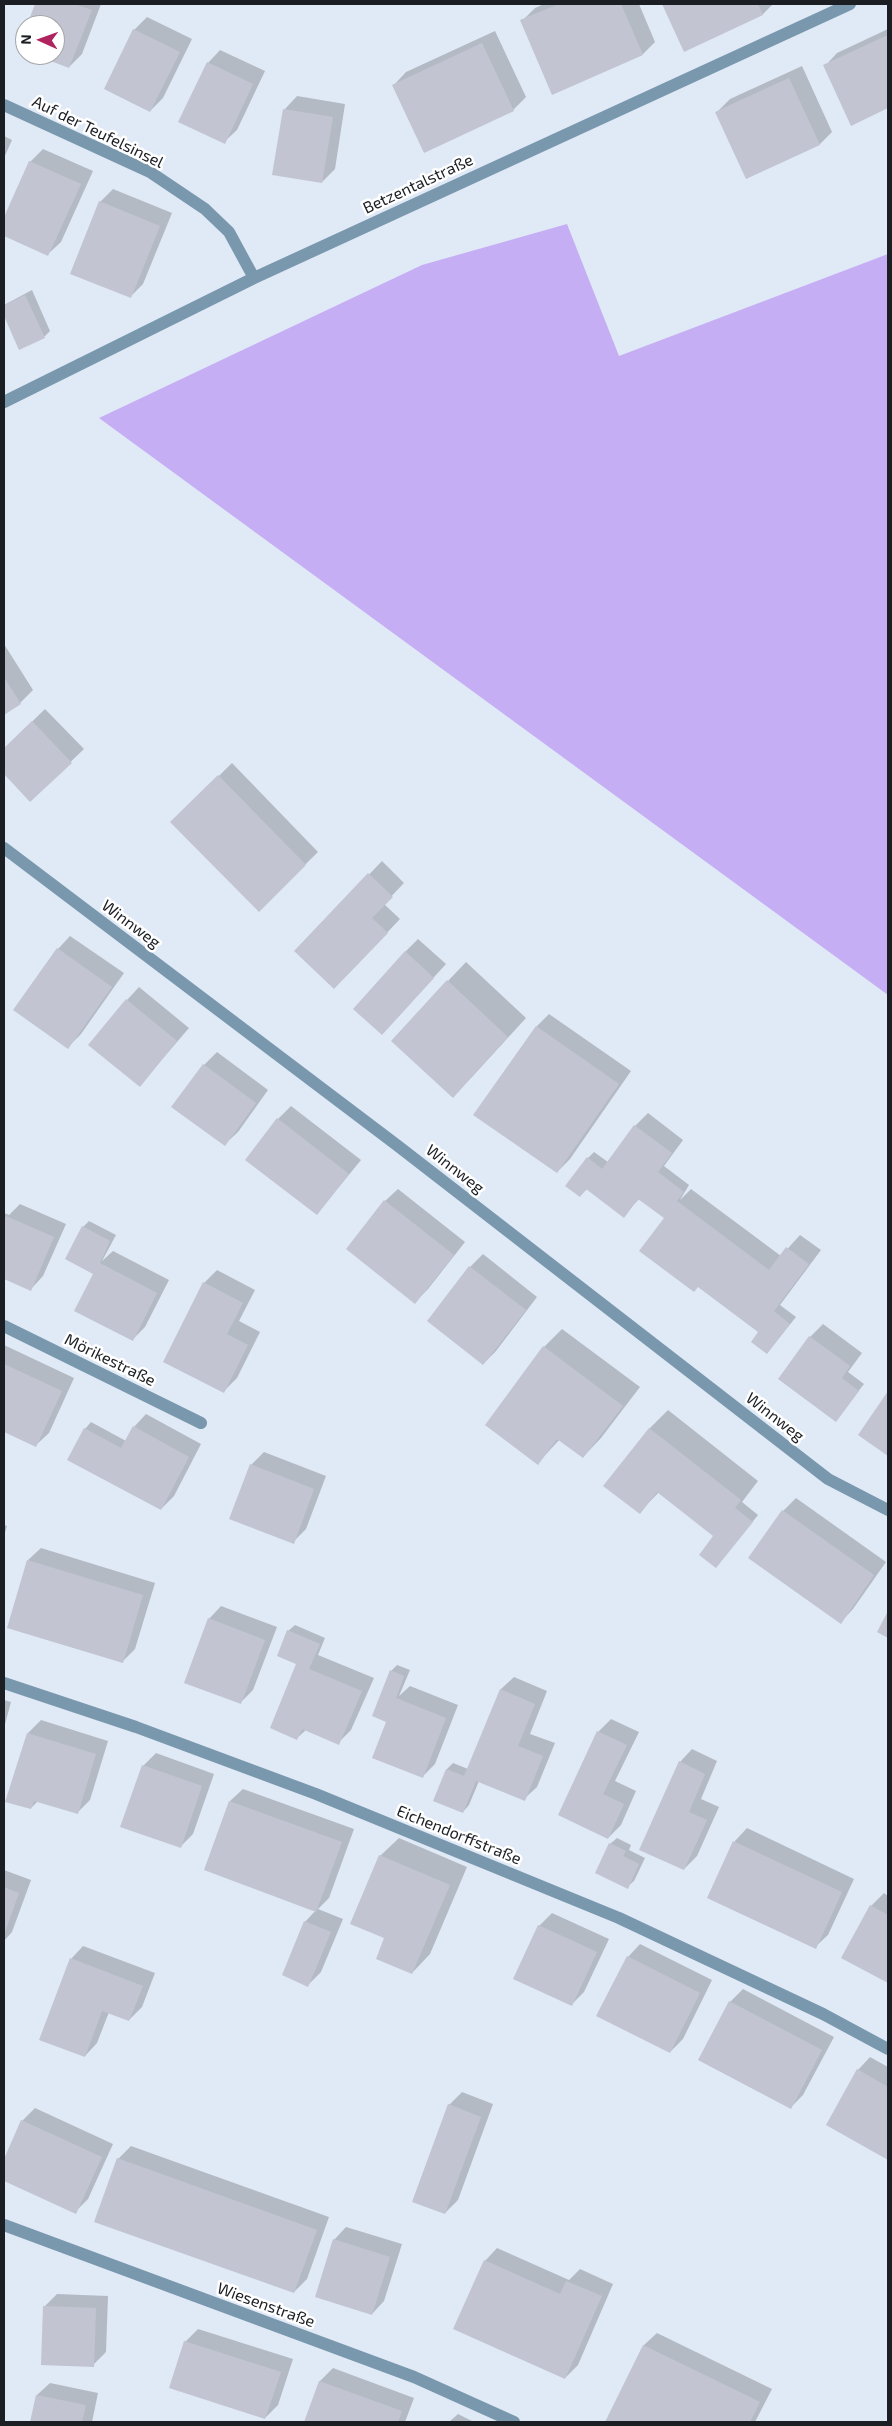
<!DOCTYPE html>
<html>
<head>
<meta charset="utf-8">
<style>
  body { margin:0 }
  #map { position:relative; width:892px; height:2426px; overflow:hidden; background:#e0e9f6; font-family:"Exo 2",sans-serif }
  canvas { display:block }
  .frame { position:absolute; inset:0; border:5px solid #1b1e23; pointer-events:none }
  .north { position:absolute; left:15px; top:15px; width:50px; height:50px; box-sizing:border-box; background:#fff; border:1px solid #a4a5a7; border-radius:50%; rotate:272deg; font-size:14px; font-weight:700; line-height:20px; text-align:center; color:#1b1e23 }
  .north::after { content:''; display:block; margin:auto; width:18px; height:22px; background:#af235e; clip-path:polygon(50% 0,100% 100%,50% 72%,0 100%) }
</style>
</head>
<body>
<div id="map">
<canvas width="892" height="2426"></canvas>
<div class="frame"></div>
<div class="north">N</div>
</div>
<script>
const ctx = document.querySelector('canvas').getContext('2d');
ctx.lineJoin = 'round';
function fill(path, color) {
  ctx.fillStyle = color;
  ctx.fill(path, 'evenodd');
}
function shape(rows) {
  const path = new Path2D();
  for (const r of rows) {
    path.moveTo(r[0], r[1]);
    for (let i = 2; i < r.length; i += 2) path.lineTo(r[i], r[i + 1]);
  }
  return path;
}
function stroke(path, color, width, dash) {
  ctx.strokeStyle = color;
  ctx.lineWidth = width;
  ctx.lineCap = dash ? 'butt' : 'round';
  ctx.setLineDash(dash || []);
  ctx.stroke(path);
}
function drawText(font, color, halo, rows, align = 'center') {
  ctx.font = font + ' "Exo 2",sans-serif';
  ctx.lineWidth = 5;
  ctx.setLineDash([]);
  ctx.textBaseline = 'middle';
  ctx.strokeStyle = halo;
  ctx.fillStyle = color;
  for (const [text, x, y, turn = 0] of rows) {
    ctx.save();
    ctx.translate(x, y);
    ctx.rotate((+turn || 0) * Math.PI / 180);
    ctx.textAlign = isNaN(turn) ? turn : align;
    if (halo) ctx.strokeText(text, 0, 0);
    ctx.fillText(text, 0, 0);
    ctx.restore();
  }
}
fill(shape([
  [567,224,619,356,888,254,888,995,99,418,422,265]
]), '#c6aef4');
fill(shape([
  [37,4,101,4,82,54,69,67,38,55,55,55,55,25,28,25],
  [544,4,639,4,655,42,643,54,522,21,535,8],
  [664,4,773,4,763,14,685,50],
  [147,17,192,39,163,98,150,111,134,30],
  [888,29,888,107,852,124,825,66,837,53],
  [495,31,526,97,513,110,394,85,406,72],
  [220,50,265,71,237,130,224,142,208,63],
  [802,66,832,132,820,144,717,112,730,99],
  [297,96,345,104,335,169,322,182,273,174,285,109],
  [4,136,12,140,4,158],
  [43,149,93,171,61,242,48,254,4,234,4,220,30,162],
  [113,189,172,213,143,284,130,297,100,202],
  [32,290,50,331,44,337,19,348,4,313,4,305],
  [4,644,33,690,20,703,4,713],
  [45,709,84,749,30,801,4,773,4,749],
  [232,763,318,852,259,910,172,822],
  [382,861,404,883,384,904,400,919,347,975,296,951],
  [70,936,124,973,81,1034,68,1047,58,949],
  [418,939,446,964,382,1034,405,952],
  [466,962,526,1018,471,1078,448,981],
  [139,987,189,1028,140,1085,127,1000],
  [549,1014,631,1071,570,1159,557,1172,536,1027],
  [217,1052,268,1090,238,1132,225,1144,204,1065],
  [291,1106,361,1160,317,1214,278,1119],
  [648,1113,683,1140,664,1166,689,1185,680,1200,691,1189,781,1256,800,1235,821,1250,780,1305,796,1317,767,1353,764,1327,670,1213,640,1198,623,1216,587,1189,580,1196,588,1158,594,1152,608,1162,635,1126],
  [398,1189,465,1242,428,1289,415,1302,385,1201],
  [20,1204,66,1224,43,1276,31,1289,4,1278,4,1213,9,1215],
  [89,1221,116,1235,102,1261,113,1251,169,1280,145,1327,132,1340,98,1269,83,1227],
  [483,1254,537,1297,496,1351,483,1364,428,1321,470,1267],
  [217,1270,255,1290,239,1321,260,1332,237,1378,224,1391,204,1283],
  [823,1324,862,1353,848,1372,864,1384,836,1420,780,1379,810,1337],
  [562,1329,640,1387,601,1438,583,1457,560,1439,538,1463,544,1347],
  [4,1345,74,1378,49,1433,36,1445,4,1430],
  [888,1393,888,1455,860,1435],
  [668,1410,758,1481,742,1502,758,1515,716,1567,718,1531,659,1492,639,1513,605,1486,650,1428],
  [146,1414,201,1444,174,1496,161,1509,85,1429,91,1422,126,1441,134,1427],
  [264,1452,326,1476,306,1529,293,1542,251,1465],
  [796,1498,886,1562,853,1609,841,1622,749,1558,783,1511],
  [4,1525,7,1526,4,1536],
  [41,1548,155,1583,135,1649,122,1662,28,1560],
  [221,1606,277,1627,253,1690,241,1702,209,1619],
  [295,1625,325,1638,318,1655,374,1678,351,1730,338,1743,306,1730,297,1738,297,1664,288,1631],
  [397,1665,410,1670,399,1696,410,1686,458,1705,435,1764,422,1777,388,1721,391,1671],
  [514,1677,547,1691,530,1734,555,1743,537,1787,524,1799,479,1781,469,1805,463,1812,434,1800,447,1769,453,1763,468,1769,501,1689],
  [4,1700,11,1702,4,1728],
  [611,1719,639,1732,615,1781,636,1791,621,1825,608,1838,559,1815,598,1732],
  [41,1720,108,1741,90,1800,77,1813,38,1801,31,1808,28,1733],
  [692,1749,717,1761,701,1799,719,1807,697,1856,684,1869,680,1762],
  [156,1753,214,1774,193,1834,180,1847,143,1766],
  [243,1789,354,1829,329,1898,318,1909,343,1919,321,1972,308,1985,283,1975,305,1922,316,1910,230,1801],
  [747,1828,854,1879,828,1935,815,1947,709,1897,735,1841],
  [399,1838,467,1867,430,1954,412,1973,386,1938,380,1856],
  [617,1838,631,1845,629,1850,645,1858,634,1881,627,1887,610,1844],
  [4,1870,31,1880,12,1932,4,1941],
  [884,1893,888,1896,888,1982,843,1957,871,1906],
  [552,1913,609,1939,584,1992,571,2005,539,1926],
  [640,1944,712,1980,683,2039,670,2052,628,1957],
  [83,1946,155,1973,142,2007,129,2020,109,2012,97,2043,85,2056,71,1959],
  [743,1989,834,2037,803,2095,790,2108,730,2002],
  [870,2057,888,2067,888,2158,827,2124,858,2070],
  [462,2092,493,2104,458,2200,445,2213,449,2105],
  [35,2108,113,2144,88,2199,75,2212,4,2179,4,2162,22,2121],
  [131,2146,329,2217,307,2279,294,2292,118,2159],
  [346,2227,402,2244,384,2301,372,2314,334,2240],
  [497,2248,569,2280,580,2269,613,2284,578,2365,565,2378,485,2261],
  [57,2294,108,2296,106,2352,93,2365,44,2307],
  [198,2329,293,2359,278,2405,265,2418,185,2342],
  [657,2333,772,2389,755,2422,606,2422,644,2345],
  [333,2368,414,2398,405,2422,305,2422,320,2381],
  [50,2383,98,2393,92,2422,31,2422,37,2395],
  [458,2414,474,2422,449,2422]
]), '#0003');
fill(shape([
  [35,4,74,4,92,10,69,68,35,55,55,55,55,25,27,25],
  [559,4,621,4,643,55,552,95,520,20],
  [662,4,758,4,763,15,684,52],
  [133,29,180,52,150,112,104,89],
  [25,31,25,52,18,49],
  [888,35,888,108,851,126,823,65],
  [482,43,514,111,424,153,392,85],
  [207,62,253,84,225,144,178,122],
  [789,78,820,145,746,179,715,112],
  [283,109,333,117,322,183,272,175],
  [29,161,81,184,48,256,4,236,4,217],
  [99,201,160,226,131,298,70,274],
  [25,295,45,338,19,350,4,316,4,305],
  [4,677,21,704,4,715],
  [32,721,72,763,30,802,4,774,4,748],
  [218,775,306,865,259,912,170,822],
  [368,873,393,897,372,918,388,933,334,989,294,951],
  [57,948,112,987,68,1049,13,1010],
  [405,951,434,978,382,1035,353,1009],
  [447,980,508,1037,453,1098,391,1041],
  [126,999,177,1041,140,1087,88,1045],
  [536,1026,619,1084,557,1173,473,1115],
  [203,1064,256,1103,225,1146,171,1107],
  [277,1118,349,1174,317,1215,245,1160],
  [634,1125,672,1153,658,1172,684,1192,677,1201,769,1270,786,1247,809,1264,774,1311,790,1324,767,1354,751,1342,758,1332,698,1287,694,1292,639,1251,664,1218,638,1199,624,1218,586,1189,580,1197,565,1186,587,1157,602,1169],
  [384,1200,454,1255,415,1304,346,1249],
  [6,1216,54,1237,31,1291,4,1279,4,1221],
  [82,1226,110,1241,100,1263,157,1293,133,1341,74,1311,93,1274,65,1259],
  [469,1266,526,1310,483,1365,427,1321],
  [203,1282,243,1303,227,1334,248,1345,224,1393,163,1362],
  [809,1336,850,1366,842,1378,859,1391,836,1422,778,1379],
  [543,1346,623,1406,583,1458,557,1439,538,1465,485,1425],
  [4,1364,62,1391,36,1447,4,1432],
  [888,1391,888,1456,858,1435],
  [133,1426,189,1457,161,1510,67,1460,84,1428,121,1448],
  [649,1428,741,1500,735,1508,753,1522,716,1568,699,1555,713,1536,657,1492,640,1514,603,1486],
  [250,1464,314,1489,294,1544,229,1519],
  [782,1510,874,1575,841,1624,748,1558],
  [27,1560,143,1595,123,1663,7,1628],
  [888,1611,888,1638,877,1632],
  [208,1618,265,1640,241,1704,184,1683],
  [287,1630,320,1644,309,1669,362,1691,339,1745,302,1729,297,1740,270,1728,296,1664,277,1656],
  [390,1670,404,1676,396,1698,446,1718,423,1778,372,1758,386,1722,372,1716],
  [500,1689,535,1704,518,1746,543,1756,525,1801,476,1781,463,1813,433,1801,446,1769,464,1776],
  [597,1731,627,1745,603,1794,624,1804,608,1839,558,1815],
  [27,1733,96,1754,78,1814,34,1801,31,1809,5,1802],
  [679,1761,705,1774,689,1812,707,1820,684,1870,639,1850],
  [142,1765,202,1786,181,1848,120,1827],
  [229,1801,342,1842,316,1912,204,1870],
  [733,1841,842,1892,816,1949,707,1898],
  [609,1843,626,1851,623,1856,639,1864,628,1889,595,1873],
  [379,1855,450,1885,412,1974,376,1959,384,1938,350,1924],
  [4,1887,19,1893,4,1935],
  [870,1905,888,1915,888,1983,841,1958],
  [304,1921,331,1932,308,1987,282,1975],
  [538,1925,597,1952,572,2006,513,1979],
  [627,1956,700,1993,670,2053,596,2016],
  [70,1958,143,1986,129,2021,102,2011,85,2057,39,2040],
  [729,2001,822,2050,791,2109,698,2060],
  [857,2069,888,2087,888,2160,826,2125],
  [448,2104,481,2117,445,2214,412,2202],
  [21,2120,102,2157,76,2214,4,2181,4,2159],
  [117,2158,317,2230,294,2293,94,2222],
  [333,2239,390,2257,372,2315,315,2297],
  [484,2260,560,2294,566,2281,602,2296,565,2379,453,2329],
  [43,2306,96,2308,94,2367,41,2365],
  [184,2341,281,2372,265,2419,169,2388],
  [643,2345,760,2402,750,2422,605,2422],
  [319,2381,402,2411,398,2422,304,2422],
  [36,2395,86,2405,82,2422,30,2422]
]), '#c2c4d2');
stroke(shape([
  [4,105,150,172,205,209,229,232,254,278],
  [4,402,254,278,850,4],
  [4,848,398,1146,828,1479,888,1510],
  [4,1326,201,1423],
  [4,1683,136,1727,316,1794,619,1918,823,2014,888,2049],
  [4,2225,414,2377,514,2422]
]), '#7998ad', 12);
drawText('16px', '#1b1e23', '#fff', [
  ["Auf der Teufelsinsel",98,132,26],
  ["Betzentalstraße",418,184,-25],
  ["Winnweg",131,924,37],
  ["Winnweg",455,1169,38],
  ["Mörikestraße",110,1360,26],
  ["Winnweg",775,1417,38],
  ["Eichendorffstraße",459,1835,22],
  ["Wiesenstraße",266,2305,20]
]);
</script>
</body>
</html>
